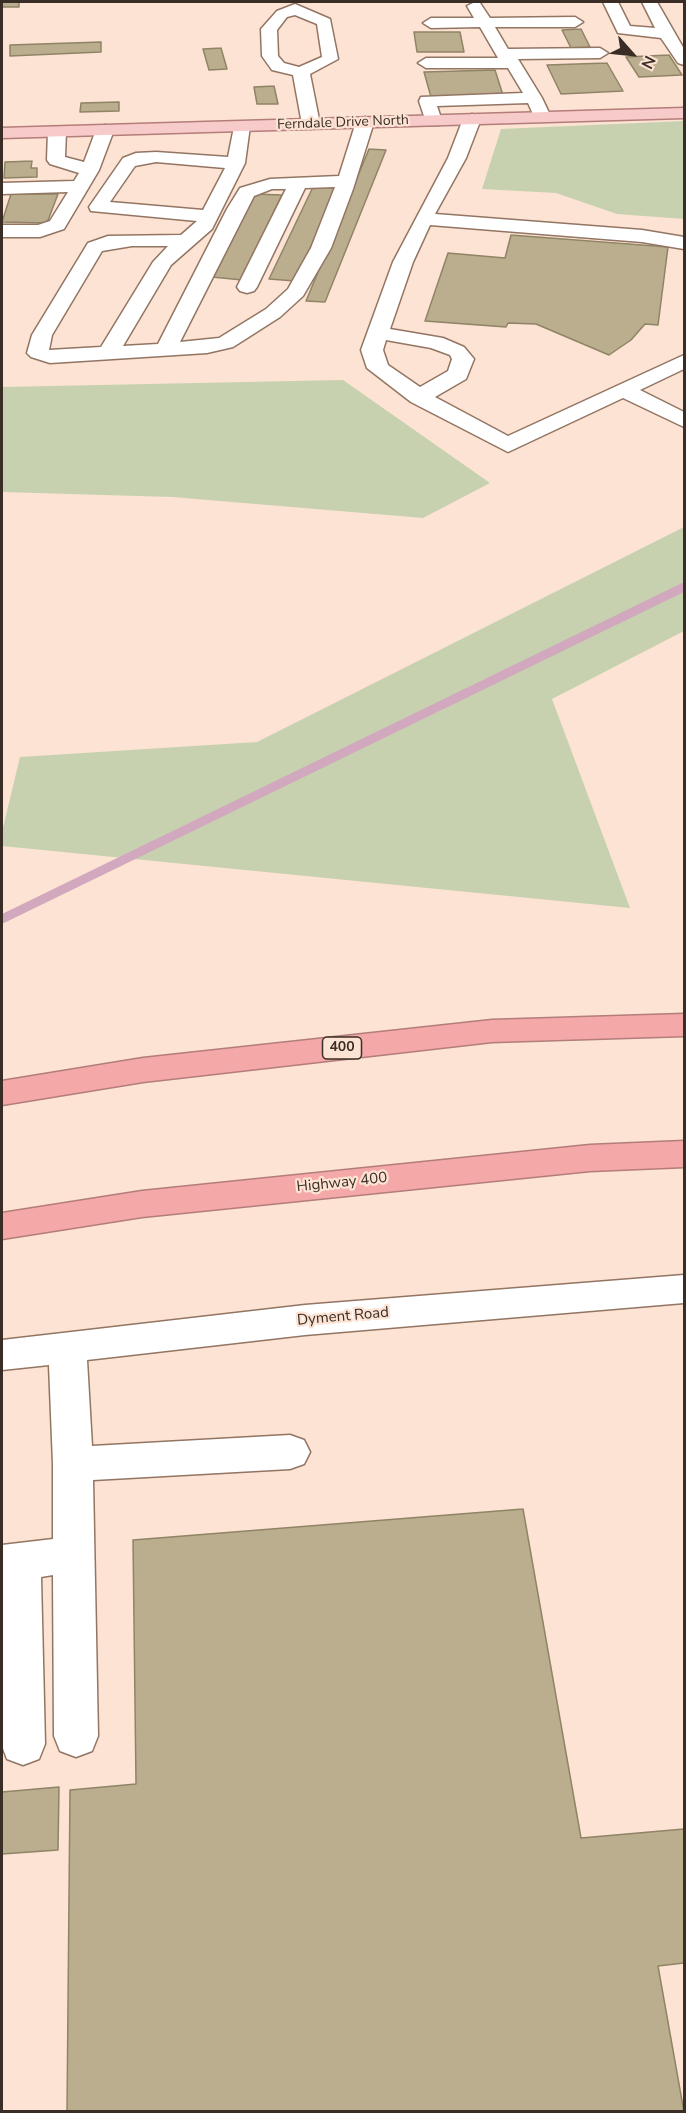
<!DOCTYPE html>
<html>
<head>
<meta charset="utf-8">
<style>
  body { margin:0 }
  #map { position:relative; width:686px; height:2113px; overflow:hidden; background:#fde3d3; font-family:"Nunito Sans",sans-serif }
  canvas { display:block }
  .frame { position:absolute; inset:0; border:3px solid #392d25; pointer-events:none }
  .north { position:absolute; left:602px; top:24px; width:60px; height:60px; -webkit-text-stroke:4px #fde3d3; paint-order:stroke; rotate:117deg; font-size:16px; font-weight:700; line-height:24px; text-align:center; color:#392d25 }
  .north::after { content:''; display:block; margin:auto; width:21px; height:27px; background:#392d25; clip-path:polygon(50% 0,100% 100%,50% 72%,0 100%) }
</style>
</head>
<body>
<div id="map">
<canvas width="686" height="2113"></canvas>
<div class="frame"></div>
<div class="north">N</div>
</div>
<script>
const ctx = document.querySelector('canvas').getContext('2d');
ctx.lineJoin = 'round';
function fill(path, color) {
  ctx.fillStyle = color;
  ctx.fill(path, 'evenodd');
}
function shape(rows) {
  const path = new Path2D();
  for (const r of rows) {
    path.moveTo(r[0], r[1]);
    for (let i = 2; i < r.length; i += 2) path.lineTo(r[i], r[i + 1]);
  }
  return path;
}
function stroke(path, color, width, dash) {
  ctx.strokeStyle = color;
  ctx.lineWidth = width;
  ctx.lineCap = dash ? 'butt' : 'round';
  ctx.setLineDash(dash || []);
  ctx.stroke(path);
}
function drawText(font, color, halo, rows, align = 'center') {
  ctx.font = font + ' "Nunito Sans",sans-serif';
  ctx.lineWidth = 4.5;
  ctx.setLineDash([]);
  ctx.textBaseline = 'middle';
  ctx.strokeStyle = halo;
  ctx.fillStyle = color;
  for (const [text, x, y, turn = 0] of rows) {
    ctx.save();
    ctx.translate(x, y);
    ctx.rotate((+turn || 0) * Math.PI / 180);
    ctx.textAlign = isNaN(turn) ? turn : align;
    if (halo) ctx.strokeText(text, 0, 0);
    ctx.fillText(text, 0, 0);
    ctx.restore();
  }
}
fill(shape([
  [684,121,684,219,617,214,556,193,482,189,501,129],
  [343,380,490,483,423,518,172,497,2,492,2,387],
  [684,527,684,631,552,699,630,908,2,846,2,832,20,757,257,742]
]), '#c7d1b0');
stroke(shape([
  [2,919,684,587]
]), '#d1a8be', 9);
const building = shape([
  [2,2,19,2,19,7,2,7,2,2],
  [581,29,590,47,571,48,562,30,581,29],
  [414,32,460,32,464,52,417,52,414,32],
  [101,42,101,52,10,56,10,45,101,42],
  [221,48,227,69,209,70,203,49,221,48],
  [669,55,682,75,639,77,626,57,669,55],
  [607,63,623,91,561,94,547,65,607,63],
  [495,70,503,95,431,97,424,72,495,70],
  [274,86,278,104,257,104,254,87,274,86],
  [119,102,119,111,80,112,81,103,119,102],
  [369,149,386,150,325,302,306,301,369,149],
  [32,161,31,168,37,168,37,177,4,178,5,162,32,161],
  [313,187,338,188,295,281,269,279,313,187],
  [11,194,58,194,47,223,2,222,11,194],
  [254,194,282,195,242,280,212,277,254,194],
  [511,235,668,247,658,325,645,324,631,340,609,355,536,324,508,323,506,327,425,321,448,253,505,258,511,235],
  [523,1509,581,1838,684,1829,684,1963,658,1966,684,2112,67,2112,70,1790,136,1784,133,1540,523,1509],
  [59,1787,58,1850,2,1854,2,1792,59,1787]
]);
fill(building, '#bbae8f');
stroke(building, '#908466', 1.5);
const minor = shape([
  [475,2,480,3,490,18,575,17,583,22,575,27,495,27,508,49,600,48,608,53,600,58,518,59,542,98,551,117,548,121,536,121,528,103,437,106,442,121,439,125,427,125,419,101,421,97,523,93,508,68,426,68,418,63,426,58,498,58,480,27,431,28,423,23,431,18,474,18,467,6,475,2],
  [603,2,618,2,630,26,655,28,642,2,657,2,684,49,684,65,678,63,661,38,618,33,603,2],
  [295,4,330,19,338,59,310,74,320,124,311,129,302,124,293,75,272,70,262,56,261,29,277,11,295,4],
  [295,15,317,24,322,57,299,67,284,63,278,56,277,30,287,17,295,15],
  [472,114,481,119,466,158,435,214,642,230,684,237,684,249,642,242,430,225,413,262,390,329,443,338,464,347,474,359,466,379,435,397,508,436,684,355,684,369,640,390,684,412,684,427,623,398,508,452,411,402,367,368,361,350,393,262,448,158,463,119,472,114],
  [386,340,431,348,450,355,452,359,448,371,420,387,388,365,383,350,386,340],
  [365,117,374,122,353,189,331,248,303,296,280,317,233,347,207,353,50,363,31,357,27,353,32,335,88,243,108,236,181,235,197,221,91,211,89,207,123,158,136,153,156,152,228,157,235,122,247,122,250,126,245,163,212,229,171,265,123,346,158,344,227,209,240,188,270,179,339,176,356,122,365,117],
  [156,162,225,168,203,210,110,202,135,166,156,162],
  [335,187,311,248,288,289,266,309,219,338,180,342,254,196,272,189,286,189,237,287,240,291,247,293,254,291,257,287,305,188,335,187],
  [132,246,168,246,153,262,101,347,49,350,52,335,102,251,132,246],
  [105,125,114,130,99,170,64,229,40,237,2,237,2,225,38,225,50,221,68,192,2,194,2,183,74,181,79,173,50,164,47,160,48,131,51,127,63,127,66,131,65,157,84,162,96,130,105,125],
  [684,1275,684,1303,305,1335,87,1360,92,1446,290,1435,304,1440,310,1452,304,1464,290,1469,93,1480,98,1736,92,1751,76,1757,60,1751,54,1736,53,1575,41,1577,45,1744,39,1759,23,1765,7,1759,2,1746,2,1545,53,1539,53,1464,49,1365,2,1370,2,1340,305,1305,684,1275]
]);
const major = shape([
  [684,108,684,118,2,138,2,128,684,108]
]);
const highway = shape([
  [684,1014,684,1036,492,1042,143,1082,2,1105,2,1081,143,1058,492,1020,684,1014],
  [684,1141,684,1167,590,1171,142,1217,2,1239,2,1213,142,1191,590,1145,684,1141]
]);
stroke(minor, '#927563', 3);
stroke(major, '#b37d7a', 3);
stroke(highway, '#b37d7a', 3);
fill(minor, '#fff');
fill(major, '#f8cbcb');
fill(highway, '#f4a8a8');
drawText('14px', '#392d25', '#fde3d3', [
  ["Ferndale Drive North",343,123,-2]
]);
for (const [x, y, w] of [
  [342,1048,39]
]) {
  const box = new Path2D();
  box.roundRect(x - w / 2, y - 11, w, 22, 4.5);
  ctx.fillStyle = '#fde3d3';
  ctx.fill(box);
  stroke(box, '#392d25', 1.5);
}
drawText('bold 14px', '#392d25', null, [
  ["400",342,1048]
]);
drawText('15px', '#392d25', '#fde3d3', [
  ["Highway 400",342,1183,-6],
  ["Dyment Road",343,1317,-5]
]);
</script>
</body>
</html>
